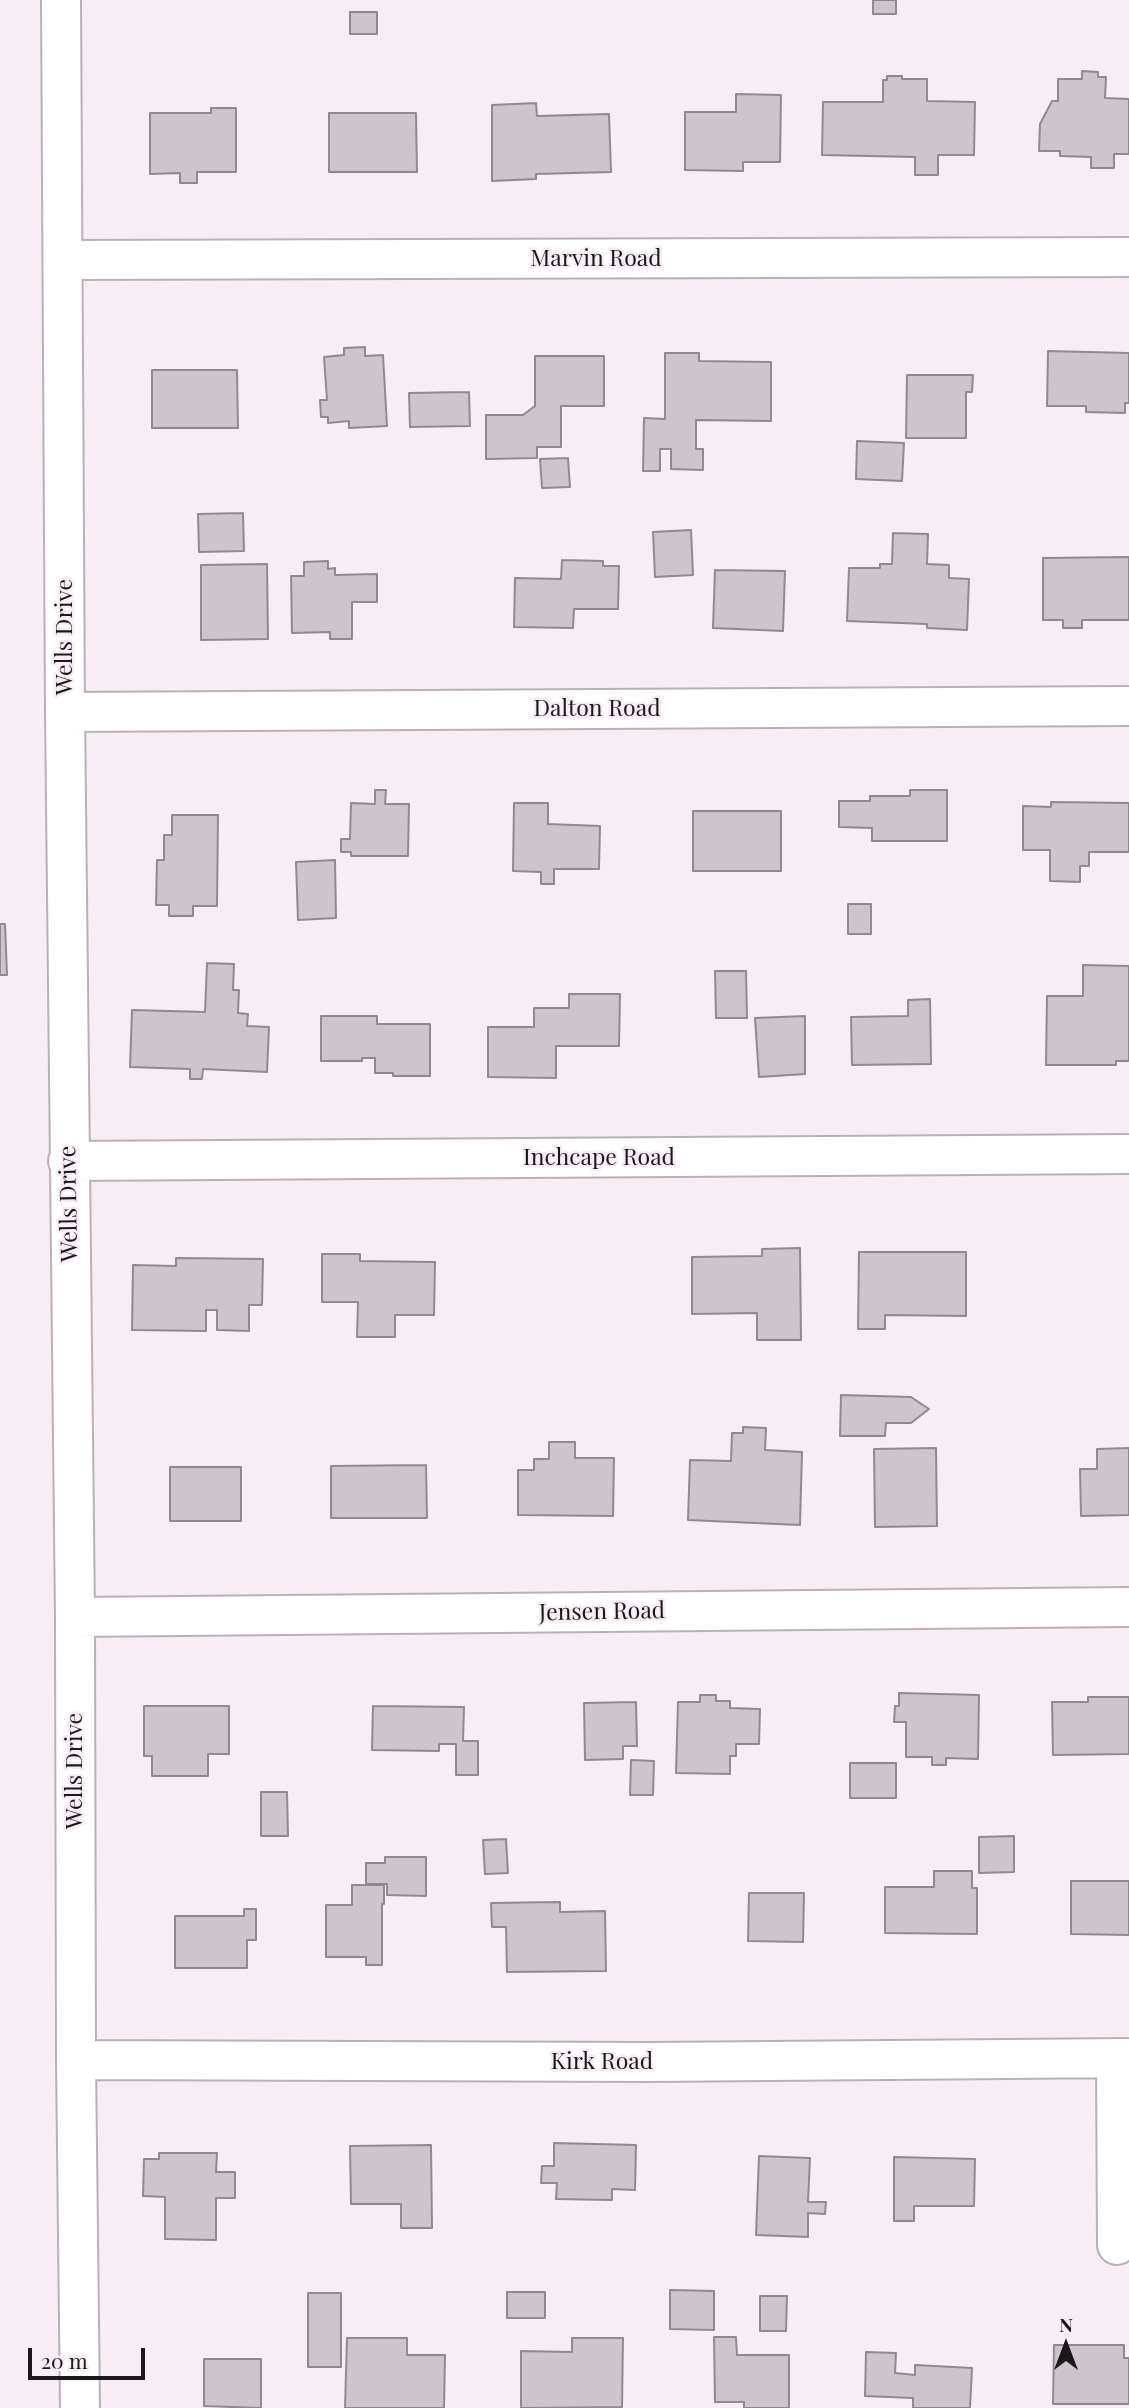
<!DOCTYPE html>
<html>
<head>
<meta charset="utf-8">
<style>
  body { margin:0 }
  #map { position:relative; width:1129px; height:2408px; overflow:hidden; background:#f7eef5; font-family:"Playfair Display",serif }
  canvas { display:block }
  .north { position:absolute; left:1031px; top:2310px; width:70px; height:70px; -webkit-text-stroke:5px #f7eef5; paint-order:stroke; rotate:0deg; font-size:19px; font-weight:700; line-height:28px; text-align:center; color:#1b181a }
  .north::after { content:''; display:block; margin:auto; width:24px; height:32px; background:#1b181a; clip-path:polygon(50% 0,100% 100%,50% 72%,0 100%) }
  .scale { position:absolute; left:28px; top:2348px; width:117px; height:32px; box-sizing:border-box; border:4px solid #1b181a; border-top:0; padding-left:9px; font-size:21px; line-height:24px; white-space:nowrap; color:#1b181a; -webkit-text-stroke:5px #f7eef5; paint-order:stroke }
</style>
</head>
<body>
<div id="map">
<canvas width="1129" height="2408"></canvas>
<div class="north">N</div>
<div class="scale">20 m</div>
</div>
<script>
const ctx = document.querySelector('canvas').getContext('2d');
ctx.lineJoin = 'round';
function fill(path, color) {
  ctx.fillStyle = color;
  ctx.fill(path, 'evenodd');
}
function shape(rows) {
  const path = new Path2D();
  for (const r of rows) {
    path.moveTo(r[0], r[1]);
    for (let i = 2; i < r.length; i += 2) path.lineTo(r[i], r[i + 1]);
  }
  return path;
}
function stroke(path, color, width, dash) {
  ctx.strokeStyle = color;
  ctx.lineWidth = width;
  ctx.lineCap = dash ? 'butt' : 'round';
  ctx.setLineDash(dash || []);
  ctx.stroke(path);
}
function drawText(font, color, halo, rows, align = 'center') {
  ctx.font = font + ' "Playfair Display",serif';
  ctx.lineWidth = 5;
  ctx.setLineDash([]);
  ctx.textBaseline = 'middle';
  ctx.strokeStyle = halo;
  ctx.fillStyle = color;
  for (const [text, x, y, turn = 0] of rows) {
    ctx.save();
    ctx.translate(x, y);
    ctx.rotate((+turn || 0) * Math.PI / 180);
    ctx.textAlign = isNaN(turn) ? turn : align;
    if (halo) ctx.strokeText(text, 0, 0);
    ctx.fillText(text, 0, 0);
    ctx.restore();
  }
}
const building = shape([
  [873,0,896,0,896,14,873,14,873,0],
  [350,12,377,12,377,34,350,34,350,12],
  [1082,71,1098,72,1098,77,1106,77,1105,98,1129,99,1129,154,1114,154,1114,168,1091,168,1091,157,1060,156,1060,151,1039,151,1040,124,1052,101,1058,101,1058,79,1082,79,1082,71],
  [887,76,902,76,902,79,927,79,927,101,975,102,974,155,938,155,938,175,915,175,915,157,822,155,823,102,883,102,883,80,887,80,887,76],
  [736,94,781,95,780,162,743,162,743,171,685,170,685,112,736,112,736,94],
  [536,103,537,116,609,114,611,172,536,174,536,179,492,181,492,105,536,103],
  [211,108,236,108,236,172,197,172,197,183,180,183,180,173,150,174,150,113,211,113,211,108],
  [329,113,416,113,417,172,329,172,329,113],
  [365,347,365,356,383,355,387,426,349,428,349,421,328,423,328,417,321,417,320,400,327,400,324,357,344,355,344,348,365,347],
  [1048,351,1129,353,1129,403,1125,403,1125,413,1086,412,1086,406,1047,406,1048,351],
  [665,353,699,353,699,361,771,362,771,421,696,420,696,449,703,449,703,470,671,469,671,449,660,449,660,471,643,471,644,418,665,419,665,353],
  [535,356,604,356,604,406,561,406,561,447,537,447,537,458,486,459,486,415,523,415,535,406,535,356],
  [152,370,237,370,238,428,152,428,152,370],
  [907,375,973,375,972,392,966,392,966,438,906,438,907,375],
  [469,392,470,426,410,427,409,393,469,392],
  [857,441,904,443,902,481,856,479,857,441],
  [568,458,570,487,542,488,540,459,568,458],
  [243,513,244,551,199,552,198,514,243,513],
  [691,530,693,575,655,577,653,532,691,530],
  [893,533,928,534,927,564,949,565,949,578,969,579,967,630,927,628,927,624,847,621,849,568,880,568,880,564,892,564,893,533],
  [1129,557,1129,620,1082,620,1082,628,1063,628,1063,620,1043,620,1043,558,1129,557],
  [562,560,603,561,603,566,619,566,618,609,574,609,573,628,514,627,515,578,561,579,562,560],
  [328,561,328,569,335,568,335,575,377,574,377,602,352,602,352,639,330,639,330,632,292,633,291,576,304,576,304,562,328,561],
  [267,564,268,639,201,640,201,565,267,564],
  [715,570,785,571,783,631,713,628,715,570],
  [375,790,386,790,385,804,409,804,408,856,351,856,351,852,341,852,341,839,350,839,351,803,375,804,375,790],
  [910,790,947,790,947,841,872,841,872,828,839,827,839,801,870,801,870,796,910,796,910,790],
  [1051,802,1129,803,1129,852,1089,852,1089,866,1080,866,1080,882,1050,881,1050,850,1023,850,1023,806,1051,807,1051,802],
  [514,803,548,803,548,824,600,826,599,869,554,869,554,884,541,884,541,872,513,871,514,803],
  [693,811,781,811,781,871,693,871,693,811],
  [172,815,218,815,217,906,193,906,193,916,169,916,169,905,156,905,157,860,164,860,164,835,172,835,172,815],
  [335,860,336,918,298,920,296,862,335,860],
  [848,904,871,904,871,934,848,934,848,904],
  [0,924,5,924,7,975,0,975,0,924],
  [207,963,234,964,233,990,239,990,238,1013,248,1014,247,1026,269,1027,267,1072,203,1069,202,1079,190,1079,190,1069,130,1067,132,1010,205,1012,207,963],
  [1083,965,1129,966,1129,1061,1116,1061,1116,1065,1046,1065,1047,996,1083,996,1083,965],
  [715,971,746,971,747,1018,716,1018,715,971],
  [569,994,620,994,619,1046,556,1046,556,1078,488,1077,488,1027,534,1027,534,1008,569,1008,569,994],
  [930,999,931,1064,852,1065,851,1017,908,1016,908,1000,930,999],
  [321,1016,377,1016,377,1024,430,1024,430,1076,393,1076,393,1073,375,1073,375,1058,362,1058,362,1061,321,1061,321,1016],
  [805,1016,805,1074,759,1077,755,1018,805,1016],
  [800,1248,801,1340,757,1340,757,1313,692,1314,692,1257,762,1256,762,1249,800,1248],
  [859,1252,966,1252,966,1316,885,1315,885,1329,858,1329,859,1252],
  [322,1254,360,1254,360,1261,435,1262,434,1315,395,1315,395,1337,357,1337,358,1302,322,1302,322,1254],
  [176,1258,263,1259,262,1305,249,1305,249,1331,217,1330,217,1310,206,1310,206,1331,132,1330,133,1265,176,1266,176,1258],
  [841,1395,911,1397,929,1409,911,1423,886,1423,885,1436,840,1436,841,1395],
  [743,1427,766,1428,765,1450,802,1452,800,1525,688,1520,690,1460,731,1461,732,1433,743,1433,743,1427],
  [549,1442,575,1442,575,1458,614,1458,613,1516,518,1515,518,1470,534,1470,534,1459,549,1459,549,1442],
  [936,1448,937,1526,875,1527,874,1449,936,1448],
  [1129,1448,1129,1515,1081,1516,1080,1469,1097,1469,1097,1449,1129,1448],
  [426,1465,427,1518,331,1518,331,1466,426,1465],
  [170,1467,241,1467,241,1521,170,1521,170,1467],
  [899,1693,979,1695,978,1759,946,1758,946,1765,932,1765,932,1757,906,1757,906,1722,894,1722,895,1706,899,1706,899,1693],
  [700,1695,716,1695,716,1701,730,1701,730,1708,760,1709,759,1744,736,1744,736,1756,730,1756,730,1774,676,1773,678,1702,700,1702,700,1695],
  [1088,1697,1129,1697,1129,1754,1053,1755,1052,1702,1088,1702,1088,1697],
  [636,1702,637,1746,623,1746,623,1759,585,1760,584,1703,636,1702],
  [144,1706,229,1706,229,1754,208,1754,208,1776,152,1776,152,1756,144,1756,144,1706],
  [373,1706,464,1707,463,1741,478,1741,478,1775,456,1775,456,1744,439,1744,439,1751,372,1750,373,1706],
  [631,1760,654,1761,653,1795,630,1795,631,1760],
  [850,1763,896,1763,896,1798,850,1798,850,1763],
  [261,1792,287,1792,288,1836,261,1836,261,1792],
  [1014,1836,1014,1872,979,1873,979,1837,1014,1836],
  [506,1839,508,1873,485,1874,483,1840,506,1839],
  [385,1857,426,1857,426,1896,387,1895,387,1884,366,1884,366,1863,385,1863,385,1857],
  [934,1871,972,1871,972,1888,977,1888,977,1934,885,1933,885,1887,934,1887,934,1871],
  [1071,1881,1129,1881,1129,1935,1071,1934,1071,1881],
  [352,1885,384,1885,384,1904,382,1904,382,1965,366,1965,366,1957,326,1957,326,1905,352,1905,352,1885],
  [749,1893,804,1893,803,1942,748,1941,749,1893],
  [560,1902,560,1912,605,1911,606,1971,507,1972,506,1927,492,1927,491,1903,560,1902],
  [244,1909,256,1909,256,1940,247,1940,247,1968,175,1968,175,1916,244,1916,244,1909],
  [554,2143,636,2145,635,2190,612,2189,612,2200,556,2199,557,2183,541,2183,542,2166,554,2166,554,2143],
  [431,2145,432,2228,401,2228,401,2204,351,2204,350,2146,431,2145],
  [159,2153,217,2153,216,2172,235,2172,235,2198,216,2198,216,2240,165,2239,165,2197,143,2196,144,2159,159,2159,159,2153],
  [759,2156,810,2158,808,2202,826,2202,825,2214,808,2213,808,2237,756,2235,759,2156],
  [894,2157,975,2159,974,2206,914,2206,914,2221,894,2221,894,2157],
  [670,2290,714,2291,714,2330,670,2329,670,2290],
  [507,2292,545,2292,545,2318,507,2318,507,2292],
  [308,2293,341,2293,341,2367,308,2367,308,2293],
  [760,2296,787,2296,786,2331,760,2331,760,2296],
  [714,2337,736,2337,737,2355,789,2355,789,2408,744,2408,744,2402,715,2402,714,2337],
  [347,2338,407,2338,407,2355,445,2355,444,2408,345,2408,347,2338],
  [572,2338,623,2338,622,2407,521,2408,521,2351,572,2352,572,2338],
  [1054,2345,1124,2345,1124,2358,1129,2358,1129,2404,1053,2404,1054,2345],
  [866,2352,896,2353,895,2373,915,2375,915,2365,972,2368,970,2408,913,2408,913,2398,865,2396,866,2352],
  [204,2359,261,2359,261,2408,204,2406,204,2359]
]);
fill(building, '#cdc5cb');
stroke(building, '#91898f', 2);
const minor = shape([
  [61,0,65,712,75,1617,76,2060,80,2408],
  [64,260,1129,257],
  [65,712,1129,706],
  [68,1161,1129,1154],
  [75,1617,1129,1607],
  [1116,2058,1117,2245],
  [76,2060,648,2062,1129,2058]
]);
stroke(minor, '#b9b1b7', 42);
stroke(minor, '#fff', 38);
drawText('23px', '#1b181a', '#f7eef5', [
  ["Marvin Road",596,259],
  ["Wells Drive",65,637,-90],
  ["Dalton Road",597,709],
  ["Inchcape Road",599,1158],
  ["Wells Drive",69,1204,-91],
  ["Jensen Road",602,1612,-1],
  ["Wells Drive",75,1771,-90],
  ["Kirk Road",602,2062]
]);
</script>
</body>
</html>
